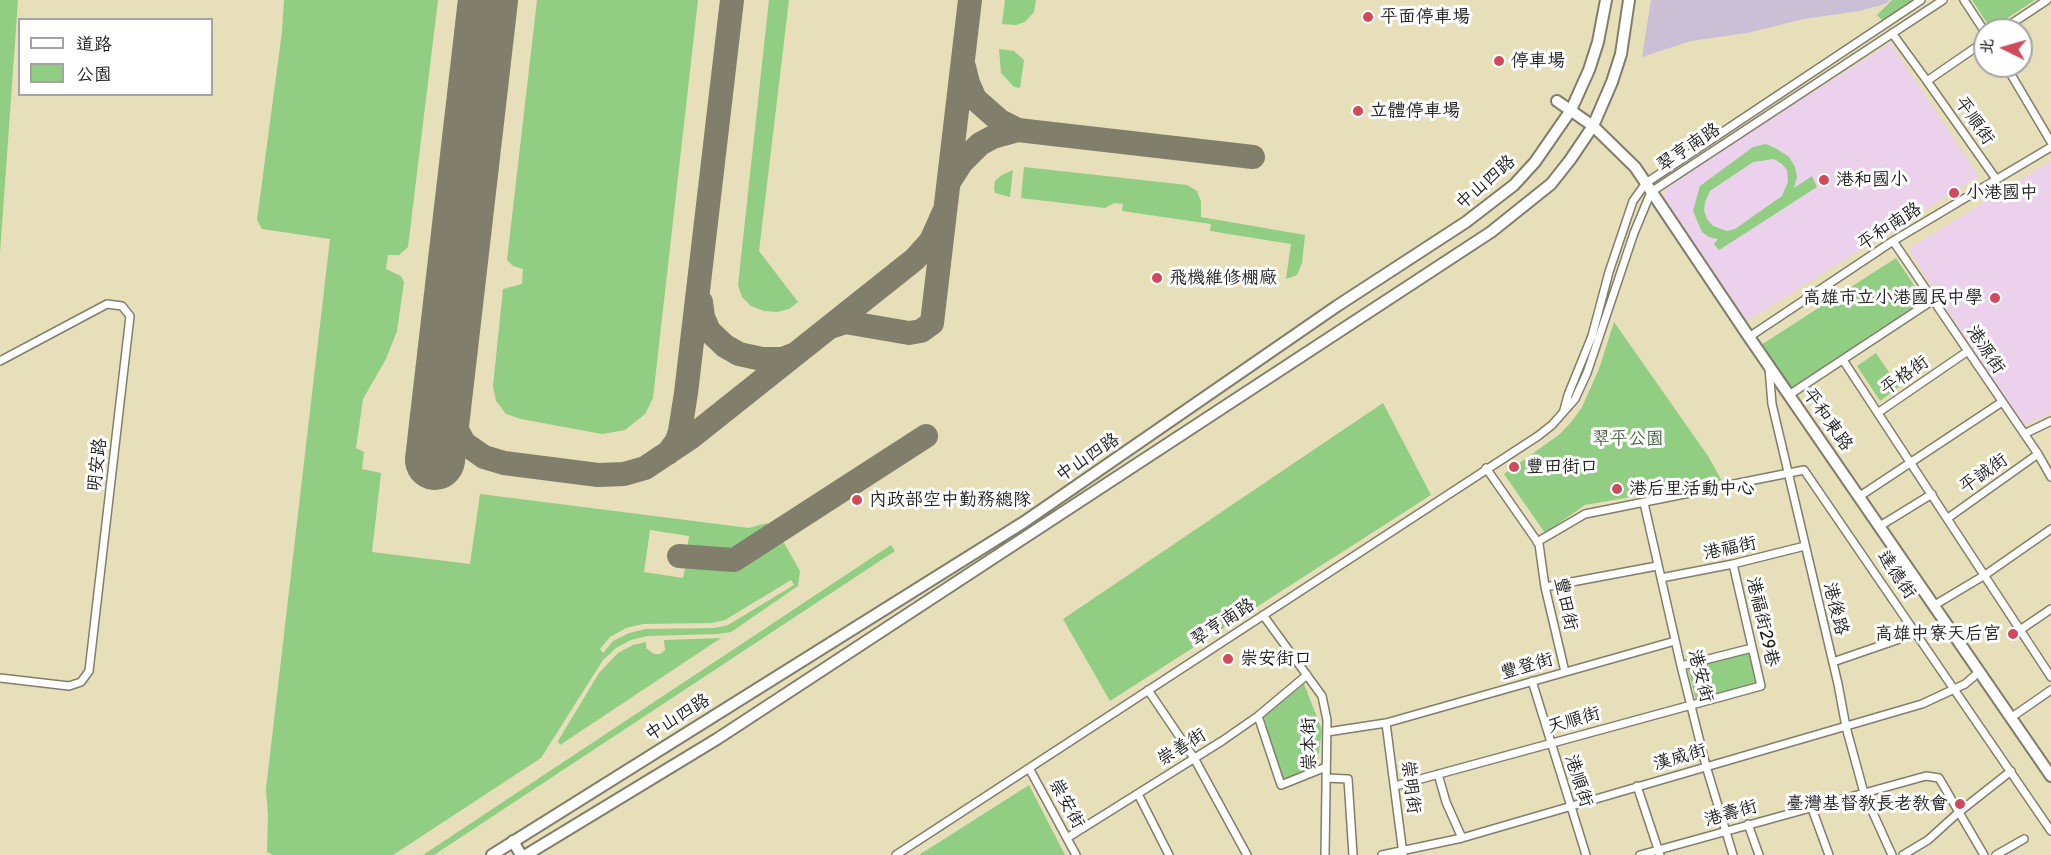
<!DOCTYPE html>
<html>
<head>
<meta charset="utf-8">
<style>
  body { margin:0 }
  #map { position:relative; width:2051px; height:855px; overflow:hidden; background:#e6dfba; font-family:Pangolin,"LXGW WenKai TC",sans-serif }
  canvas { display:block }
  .legend { position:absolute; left:18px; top:18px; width:195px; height:78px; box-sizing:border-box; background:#fff; border:2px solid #a4a4a4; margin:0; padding:8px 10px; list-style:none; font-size:18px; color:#1c1c1c }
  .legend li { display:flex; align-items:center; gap:12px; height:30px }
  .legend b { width:30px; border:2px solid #a4a4a4 }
  .north { position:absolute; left:1973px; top:18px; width:60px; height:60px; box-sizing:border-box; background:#fff; border:2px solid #a4a4a4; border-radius:50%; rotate:275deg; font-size:16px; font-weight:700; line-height:24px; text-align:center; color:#1c1c1c }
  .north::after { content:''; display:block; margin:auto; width:21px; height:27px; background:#d1495b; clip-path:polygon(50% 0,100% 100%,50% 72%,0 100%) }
</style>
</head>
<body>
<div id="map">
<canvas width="2051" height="855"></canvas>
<ul class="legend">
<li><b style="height:8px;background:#fff"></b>道路</li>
<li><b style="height:16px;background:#91cd83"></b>公園</li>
</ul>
<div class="north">北</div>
</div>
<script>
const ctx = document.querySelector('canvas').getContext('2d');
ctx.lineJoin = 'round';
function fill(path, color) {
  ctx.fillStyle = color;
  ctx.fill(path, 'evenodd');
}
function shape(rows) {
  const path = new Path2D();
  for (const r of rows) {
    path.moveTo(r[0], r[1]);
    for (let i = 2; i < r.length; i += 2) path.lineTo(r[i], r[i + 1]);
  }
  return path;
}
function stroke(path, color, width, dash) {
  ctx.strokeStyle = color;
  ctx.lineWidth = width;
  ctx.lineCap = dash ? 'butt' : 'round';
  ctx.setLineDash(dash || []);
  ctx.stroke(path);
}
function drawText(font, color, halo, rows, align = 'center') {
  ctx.font = font + ' Pangolin,"LXGW WenKai TC",sans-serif';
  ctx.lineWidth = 6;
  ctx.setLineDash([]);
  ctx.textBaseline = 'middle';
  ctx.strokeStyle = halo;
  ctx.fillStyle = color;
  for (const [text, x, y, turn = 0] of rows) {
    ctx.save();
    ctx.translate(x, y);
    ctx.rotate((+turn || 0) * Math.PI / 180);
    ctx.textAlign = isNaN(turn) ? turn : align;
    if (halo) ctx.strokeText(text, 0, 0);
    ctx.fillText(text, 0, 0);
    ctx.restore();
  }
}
fill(shape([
  [1890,43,1979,176,1745,322,1659,204,1669,184],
  [2051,161,2051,413,2022,426,1908,249]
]), '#ebd1eb');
fill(shape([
  [1651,0,1890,0,1885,4,1859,11,1804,19,1747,33,1691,41,1642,57]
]), '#cbbfd5');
fill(shape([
  [0,0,18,0,0,253],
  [284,0,438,0,408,247,399,255,388,255,386,269,401,276,404,282,397,331,386,359,363,399,356,448,364,452,362,469,381,473,372,552,470,564,480,494,749,528,767,523,772,528,731,555,687,550,689,536,650,530,644,572,683,578,686,564,734,567,779,539,783,541,800,571,798,586,731,632,718,634,647,636,631,640,616,648,603,660,596,671,541,758,393,855,273,855,267,852,268,816,266,789,330,239,262,229,257,220,282,32],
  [791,580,794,585,728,625,715,628,646,629,629,633,613,641,603,653,600,649,610,637,626,628,643,624,712,623,725,620],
  [537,0,698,0,653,398,645,414,625,430,602,434,521,419,506,414,496,401,493,386,503,289,522,284,523,269,513,266,507,260],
  [769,0,789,0,759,251,798,302,789,309,777,312,764,311,751,306,742,297,738,285],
  [1005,0,1036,0,1034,12,1025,22,1016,25,1002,24],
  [1892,0,1915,0,1884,22,1877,15],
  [1972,0,2035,0,1991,29],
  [999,49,1014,51,1024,60,1020,88,1014,87,1001,73],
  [1766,144,1777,149,1789,157,1795,167,1797,177,1794,188,1812,176,1817,187,1719,250,1714,244,1718,239,1709,237,1702,232,1693,211,1700,186,1753,147],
  [1774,159,1782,164,1787,170,1788,182,1782,196,1735,229,1727,231,1713,226,1707,219,1704,210,1705,202,1710,191,1753,162],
  [1024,167,1187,185,1197,191,1201,202,1201,217,1305,235,1302,263,1297,275,1286,279,1291,244,1210,231,1211,224,1122,211,1123,204,1114,203,1105,208,1021,198],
  [1013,170,1010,197,995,193,994,188,995,181,1002,175],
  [1896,258,1925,302,1792,390,1761,345],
  [1614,322,1708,456,1722,481,1585,505,1545,533,1504,474,1560,434,1572,421,1582,407,1599,369],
  [1876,353,1899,387,1880,401,1857,366],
  [1383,403,1431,495,1110,701,1063,619],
  [891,545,895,551,434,855,423,855],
  [721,638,560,745,558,741,599,673,618,653,633,645,646,642,646,648,654,654,660,654,665,650,664,640],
  [1749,651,1758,685,1696,701,1687,667],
  [1304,684,1322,730,1317,767,1282,780,1264,717],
  [1029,785,1065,855,919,855]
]), '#91cd83');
stroke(shape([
  [964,67,968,83,975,99,1000,121,1018,130],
  [949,182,961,163,980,144,993,137,1018,130,1253,157],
  [701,302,703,317,709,331,725,346,739,354,762,359,783,359,793,355],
  [830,327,845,322,909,333,921,331,932,323,970,0],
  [444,378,451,419,464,443,484,457,504,463,598,475,624,474,645,468,690,438,915,259,931,241,944,212],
  [668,453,677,441,680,431,686,393,732,0],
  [679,556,734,560,926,436]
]), '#817e6b', 24);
stroke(shape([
  [435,460,488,0]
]), '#817e6b', 60);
const street = shape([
  [1964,0,1985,32],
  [2002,30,2047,0],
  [1892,33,1927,81],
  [1985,41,1927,81,1996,179],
  [2006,66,2051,142],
  [1893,241,2038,454,2051,477],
  [1749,337,1893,241,2051,147],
  [1843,360,2051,677],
  [0,361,107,304,122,306,130,316,89,671,81,682,69,686,0,678],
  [1769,368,1772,404,1838,684,1846,727,1864,793,1892,855],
  [1789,395,1933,300],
  [1564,410,1568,395,1592,336,1609,272,1633,201,1646,183,1921,0],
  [1879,412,1968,351],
  [2024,434,2051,421],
  [1486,468,1539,544,1545,587,1565,672],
  [1860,496,2002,402],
  [1644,503,1681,666,1706,766,1733,855],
  [1948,518,2038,454],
  [1880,526,1932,494],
  [1537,542,1585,514,1804,470,2051,831],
  [1661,578,1733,564,1805,546],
  [1545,587,1657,566],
  [1933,606,1985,575,2051,529],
  [1263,615,1322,696,1327,720,1325,855],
  [2020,630,2051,609],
  [1833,662,1917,633],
  [1681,666,1752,648],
  [1532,681,1586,855],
  [1148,690,1194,758,1247,855],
  [1258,716,1281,785,1326,767],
  [2012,717,2051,690],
  [1386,723,1403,854],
  [1327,732,1386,723,1675,641],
  [1029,768,1076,855],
  [1438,774,1446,802,1462,838],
  [1326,778,1348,779,1353,855],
  [1395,786,1761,686,1733,564],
  [1637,786,1660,855],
  [1138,794,1169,855],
  [1811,806,1829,855],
  [1748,824,1759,855],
  [1067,838,1222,741,1258,716,1307,675],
  [896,855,1538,436,1552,425,1575,399,1587,373,1634,233,1651,192,1943,0],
  [1382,855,1462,838,1922,704,1965,684,1979,672],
  [1640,855,1926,776,1939,778,1984,855],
  [1903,855,1928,840,1959,812,2011,771],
  [1996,855,2024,839]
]);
const secondary = shape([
  [1557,101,1593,126,1635,167,1749,337,2051,776],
  [513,841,521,855]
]);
const primary = shape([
  [492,855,1024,522,1337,306,1466,222,1514,185,1535,162,1571,110,1589,70,1598,42,1606,0],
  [526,855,717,739,1491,232,1551,184,1570,160,1593,126,1612,82,1621,54,1629,0]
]);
stroke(street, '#817e6b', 10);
stroke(secondary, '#817e6b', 14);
stroke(primary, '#817e6b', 14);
stroke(street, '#fff', 7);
stroke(secondary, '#fff', 10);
stroke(primary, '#fff', 10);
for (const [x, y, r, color] of [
  [1368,17,6,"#d1495b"],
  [1499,61,6,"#d1495b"],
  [1358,111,6,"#d1495b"],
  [1824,180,6,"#d1495b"],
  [1954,193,6,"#d1495b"],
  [1157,278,6,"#d1495b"],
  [1995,298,6,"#d1495b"],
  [1514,467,6,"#d1495b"],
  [1617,489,6,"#d1495b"],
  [857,500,6,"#d1495b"],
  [2013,634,6,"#d1495b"],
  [1228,659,6,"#d1495b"],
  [1960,804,6,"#d1495b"]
]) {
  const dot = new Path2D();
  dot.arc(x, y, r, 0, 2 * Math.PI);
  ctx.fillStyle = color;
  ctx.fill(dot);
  stroke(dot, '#fff', 2);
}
drawText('18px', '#1c1c1c', '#fff', [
  ["平面停車場",1380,17],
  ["停車場",1511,61],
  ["立體停車場",1370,111],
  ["港和國小",1836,180],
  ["小港國中",1966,193],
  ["飛機維修棚廠",1169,278],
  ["高雄市立小港國民中學",1983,298,"right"],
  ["豐田街口",1526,467],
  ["港后里活動中心",1629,489],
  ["內政部空中勤務總隊",869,500],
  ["高雄中寮天后宮",2001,634,"right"],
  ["崇安街口",1240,659],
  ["臺灣基督教長老教會",1948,804,"right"]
], 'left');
drawText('18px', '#1c1c1c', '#fff', [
  ["平順街",1974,121,55],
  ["翠亨南路",1689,148,-34],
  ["中山四路",1486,183,-41],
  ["平和南路",1890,227,-33],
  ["港源街",1985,350,56],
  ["平格街",1905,376,-35],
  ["平和東路",1827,420,55],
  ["中山四路",1088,458,-34],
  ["明安路",98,465,-83],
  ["平誠街",1984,474,-35],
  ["港福街",1730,549,-12],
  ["達德街",1896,575,56],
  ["豐田街",1565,604,78],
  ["港後路",1835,609,76],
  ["港福街29巷",1762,622,77],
  ["翠亨南路",1223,623,-33],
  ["豐登街",1527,667,-16],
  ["港安街",1700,676,76],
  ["中山四路",678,718,-32],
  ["天順街",1574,721,-16],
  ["崇本街",1310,744,-91],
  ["崇善街",1182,748,-32],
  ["漢威街",1680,758,-16],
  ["港順街",1578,781,72],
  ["崇明街",1410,787,83],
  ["崇安街",1066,804,61],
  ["港壽街",1731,814,-16]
]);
drawText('18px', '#4b6345', '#fff', [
  ["翠平公園",1628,439]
]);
</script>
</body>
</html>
